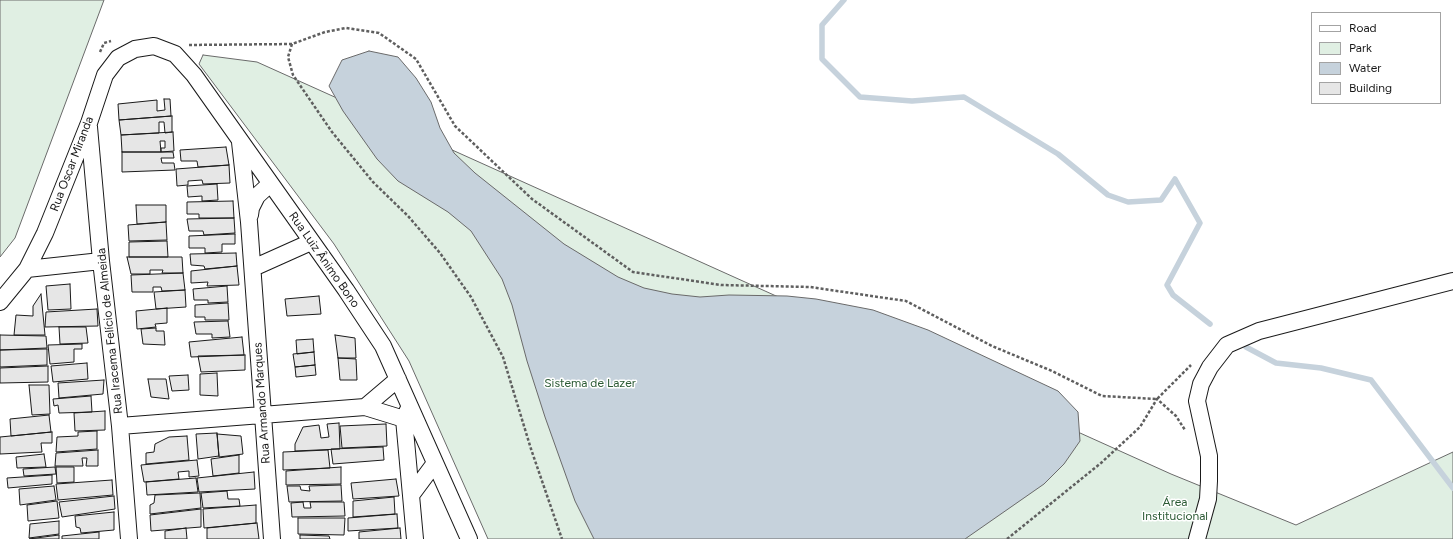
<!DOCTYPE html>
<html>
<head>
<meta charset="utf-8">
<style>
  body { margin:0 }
  #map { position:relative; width:1453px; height:539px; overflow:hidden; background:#fff; font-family:Figtree,sans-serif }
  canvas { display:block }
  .legend { position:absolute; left:1311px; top:12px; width:130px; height:92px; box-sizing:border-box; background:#fff; border:1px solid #a3a3a3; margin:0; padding:5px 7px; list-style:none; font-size:12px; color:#1a1a1a }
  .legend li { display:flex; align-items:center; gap:8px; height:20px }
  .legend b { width:20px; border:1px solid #a3a3a3 }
</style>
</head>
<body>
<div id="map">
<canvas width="1453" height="539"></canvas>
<ul class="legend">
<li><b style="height:5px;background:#fff"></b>Road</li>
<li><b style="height:11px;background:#e0efe3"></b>Park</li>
<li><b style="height:11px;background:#c6d2dc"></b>Water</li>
<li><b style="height:11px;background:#e6e6e6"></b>Building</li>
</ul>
</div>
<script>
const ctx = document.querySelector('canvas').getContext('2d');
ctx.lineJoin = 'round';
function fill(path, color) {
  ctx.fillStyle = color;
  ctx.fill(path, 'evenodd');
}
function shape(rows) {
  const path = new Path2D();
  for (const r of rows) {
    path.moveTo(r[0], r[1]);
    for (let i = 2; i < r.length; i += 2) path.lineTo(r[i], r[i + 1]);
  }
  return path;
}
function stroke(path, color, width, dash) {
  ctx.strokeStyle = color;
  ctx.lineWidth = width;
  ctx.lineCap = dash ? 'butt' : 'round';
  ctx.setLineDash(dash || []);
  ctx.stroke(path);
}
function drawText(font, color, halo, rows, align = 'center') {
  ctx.font = font + ' Figtree,sans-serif';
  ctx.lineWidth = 3;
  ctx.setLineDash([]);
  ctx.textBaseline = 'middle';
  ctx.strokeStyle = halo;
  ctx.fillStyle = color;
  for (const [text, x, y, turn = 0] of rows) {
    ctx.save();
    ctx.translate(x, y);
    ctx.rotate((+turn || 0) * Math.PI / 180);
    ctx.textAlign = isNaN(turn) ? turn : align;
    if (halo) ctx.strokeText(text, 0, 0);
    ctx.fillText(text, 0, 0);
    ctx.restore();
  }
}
const green = shape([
  [0,0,104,0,15,238,0,257,0,0],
  [203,55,257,62,1171,474,1296,525,1453,452,1453,539,488,539,409,361,334,244,199,64,203,55]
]);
fill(green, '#e0efe3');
stroke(green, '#6a6a6a', 1);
const water = shape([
  [369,51,398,57,416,78,431,102,440,128,454,153,475,173,564,244,618,277,644,288,672,294,700,297,729,295,787,296,816,299,873,310,928,330,1058,391,1078,412,1080,441,1064,464,1044,484,965,539,594,539,575,501,545,417,527,361,512,305,502,279,471,231,448,212,398,181,377,159,343,111,329,86,342,60,369,51]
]);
fill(water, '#c6d2dc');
stroke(water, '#6a6a6a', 1);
stroke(shape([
  [844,0,822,25,822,59,860,97,912,101,964,97,1058,154,1108,195,1128,202,1161,200,1175,179,1200,223,1167,285,1173,295,1210,324],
  [1246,347,1276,363,1321,368,1371,380,1453,488]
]), '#c6d2dc', 5.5);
const building = shape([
  [164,99,170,99,171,116,119,120,118,104,157,100,157,111,165,110,164,99],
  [172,116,172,132,165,133,164,122,159,122,159,133,121,135,119,120,172,116],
  [173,132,174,151,161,152,161,148,165,148,165,141,160,141,161,152,122,152,121,135,173,132],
  [226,147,229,165,198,167,197,161,181,161,180,150,226,147],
  [122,152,173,152,174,158,161,158,162,163,174,163,175,170,122,172,122,152],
  [229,165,230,183,203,184,202,180,188,181,188,185,177,186,176,169,229,165],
  [217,184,218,200,202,201,202,196,188,197,187,186,217,184],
  [233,201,234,218,199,218,199,214,187,214,187,202,233,201],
  [136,205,166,205,166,222,137,224,136,205],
  [234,218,235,233,204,235,203,231,189,231,187,219,234,218],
  [166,222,167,240,129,241,128,225,166,222],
  [235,234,235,244,222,244,222,252,205,253,205,248,189,248,189,236,235,234],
  [167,241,168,257,129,257,129,242,167,241],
  [236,253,237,266,205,269,204,266,191,265,190,254,236,253],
  [127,257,182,257,183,273,162,273,163,270,150,270,150,274,131,274,127,257],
  [237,266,239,285,207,286,208,282,191,283,191,271,237,266],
  [183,273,185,290,162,291,161,287,153,287,153,292,132,292,131,275,183,273],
  [70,284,71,309,48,310,46,286,70,284],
  [227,286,228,302,208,303,208,300,194,300,193,289,227,286],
  [185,290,186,307,156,309,154,292,185,290],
  [41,294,45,335,14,335,16,315,33,316,33,306,41,294],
  [319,296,321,314,287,316,285,299,319,296],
  [228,303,229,320,205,320,205,317,195,317,195,305,228,303],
  [167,308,167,323,155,324,156,327,137,329,136,311,167,308],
  [97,309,98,326,45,327,46,312,97,309],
  [228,321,230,337,212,338,212,334,196,334,194,322,228,321],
  [59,327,86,327,88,343,60,344,59,327],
  [156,328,156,331,164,331,165,345,143,344,141,329,156,328],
  [0,335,46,336,47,348,0,350,0,335],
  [335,335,355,338,356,358,338,358,335,335],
  [242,337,244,355,191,357,189,342,242,337],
  [313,339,314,352,297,354,296,340,313,339],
  [82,344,82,349,74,349,74,362,50,364,48,345,82,344],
  [47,349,47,365,0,367,0,350,47,349],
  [314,352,315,365,295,367,293,354,314,352],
  [245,355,245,370,201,372,198,356,245,355],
  [338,358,356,359,357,380,340,380,338,358],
  [87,363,88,379,53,382,51,366,87,363],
  [315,365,316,375,296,377,295,367,315,365],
  [48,366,48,382,0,383,0,368,48,366],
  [217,373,218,396,200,395,200,374,217,373],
  [188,375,189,390,172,391,169,376,188,375],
  [148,379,166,379,169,399,151,397,148,379],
  [104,380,103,394,59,398,58,383,104,380],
  [29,385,49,385,50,414,32,415,29,385],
  [91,396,92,412,59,413,58,405,54,406,53,399,91,396],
  [105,411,105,430,75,431,74,413,105,411],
  [49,415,51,432,11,436,10,419,49,415],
  [339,423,340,449,295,451,295,444,303,427,319,425,321,438,329,437,327,424,339,423],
  [386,424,387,446,342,448,340,426,386,424],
  [97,431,97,449,56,452,57,437,78,436,78,432,97,431],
  [52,432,52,443,41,443,42,452,0,454,0,437,52,432],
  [217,433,219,456,198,459,196,434,217,433],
  [217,434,241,436,243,454,219,457,217,434],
  [187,436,189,460,146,464,146,453,154,452,155,444,169,437,187,436],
  [383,447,384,460,333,464,331,449,383,447],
  [98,450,98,466,86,466,87,458,82,458,83,466,55,466,56,453,98,450],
  [328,450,330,468,283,470,283,452,328,450],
  [44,454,46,467,17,468,16,457,44,454],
  [239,455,239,473,213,476,211,459,239,455],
  [197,460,199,476,189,477,189,471,178,472,179,479,144,482,141,465,197,460],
  [55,467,56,474,24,476,23,469,55,467],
  [56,467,74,467,74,482,57,483,56,467],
  [341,467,341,484,286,485,286,471,341,467],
  [254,472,255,489,199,492,197,478,254,472],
  [52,475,52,484,8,488,7,478,52,475],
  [196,478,198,492,147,495,146,482,196,478],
  [396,479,399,496,353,499,351,483,396,479],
  [112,480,113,495,58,500,56,484,112,480],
  [341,485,342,501,289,502,287,486,300,486,301,490,310,491,309,486,341,485],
  [54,486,56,500,20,505,19,489,54,486],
  [227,491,228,499,239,499,240,506,203,508,201,493,227,491],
  [200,493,201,508,150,514,150,505,154,503,155,495,200,493],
  [114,496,115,509,62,517,59,502,114,496],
  [394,497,395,514,353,517,353,501,394,497],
  [57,501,59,518,28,521,27,505,57,501],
  [303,502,304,508,311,508,310,502,344,502,345,516,292,517,291,503,303,502],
  [256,505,256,523,204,528,203,509,256,505],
  [201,509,201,527,151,531,150,515,201,509],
  [114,512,114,530,81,533,80,528,76,527,75,516,114,512],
  [397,514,398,528,348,531,348,518,397,514],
  [298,518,345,518,344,535,298,534,298,518],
  [59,521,59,534,29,538,30,524,59,521],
  [257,523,259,539,207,539,207,528,257,523],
  [186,528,187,539,165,539,165,531,186,528],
  [400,528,401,539,359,539,359,532,400,528],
  [99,532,99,539,62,539,62,536,99,532],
  [59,535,59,539,29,539,59,535],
  [300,535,329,536,330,539,300,539,300,535]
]);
fill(building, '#e6e6e6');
stroke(building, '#1a1a1a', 1);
const street = shape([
  [89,127,101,261,120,426,129,539],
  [240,142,249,222,272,539],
  [250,215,251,208,257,196,270,184],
  [253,268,311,242],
  [27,269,101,261],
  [0,302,27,269,45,233,89,123,105,75,118,58,135,49,154,46,175,54,194,75,346,290,383,346,469,539],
  [365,407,398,379],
  [408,410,404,419,415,539],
  [120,426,365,407,404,419],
  [412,494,435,463],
  [1197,539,1208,499,1209,481,1209,456,1197,401,1201,384,1210,367,1227,345,1259,331,1453,281]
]);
stroke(street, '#1a1a1a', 18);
stroke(shape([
  [292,44,288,57,293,75,332,132,373,182,408,216,440,253,471,297,503,357,531,449,562,539],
  [189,45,292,44,325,32,346,28,379,33,416,59,455,126,532,199,633,272,721,285,810,287,906,301,992,346,1052,371,1102,396,1157,399,1191,365],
  [100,52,104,43,111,41],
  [1007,539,1101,463,1140,427,1157,399,1176,416,1185,430]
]), '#5f5f5f', 2.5, [3, 2]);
stroke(street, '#fff', 16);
drawText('12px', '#1a1a1a', '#fff', [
  ["Rua Oscar Miranda",72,164,-69],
  ["Rua Luiz Ânimo Bono",324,260,55],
  ["Rua Iracema Felício de Almeida",110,331,-96],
  ["Rua Armando Marques",262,403,-94]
]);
drawText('12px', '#2b5a34', '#fff', [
  ["Sistema de Lazer",590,383],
  ["Área",1175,502],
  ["Institucional",1175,516]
]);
</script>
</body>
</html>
